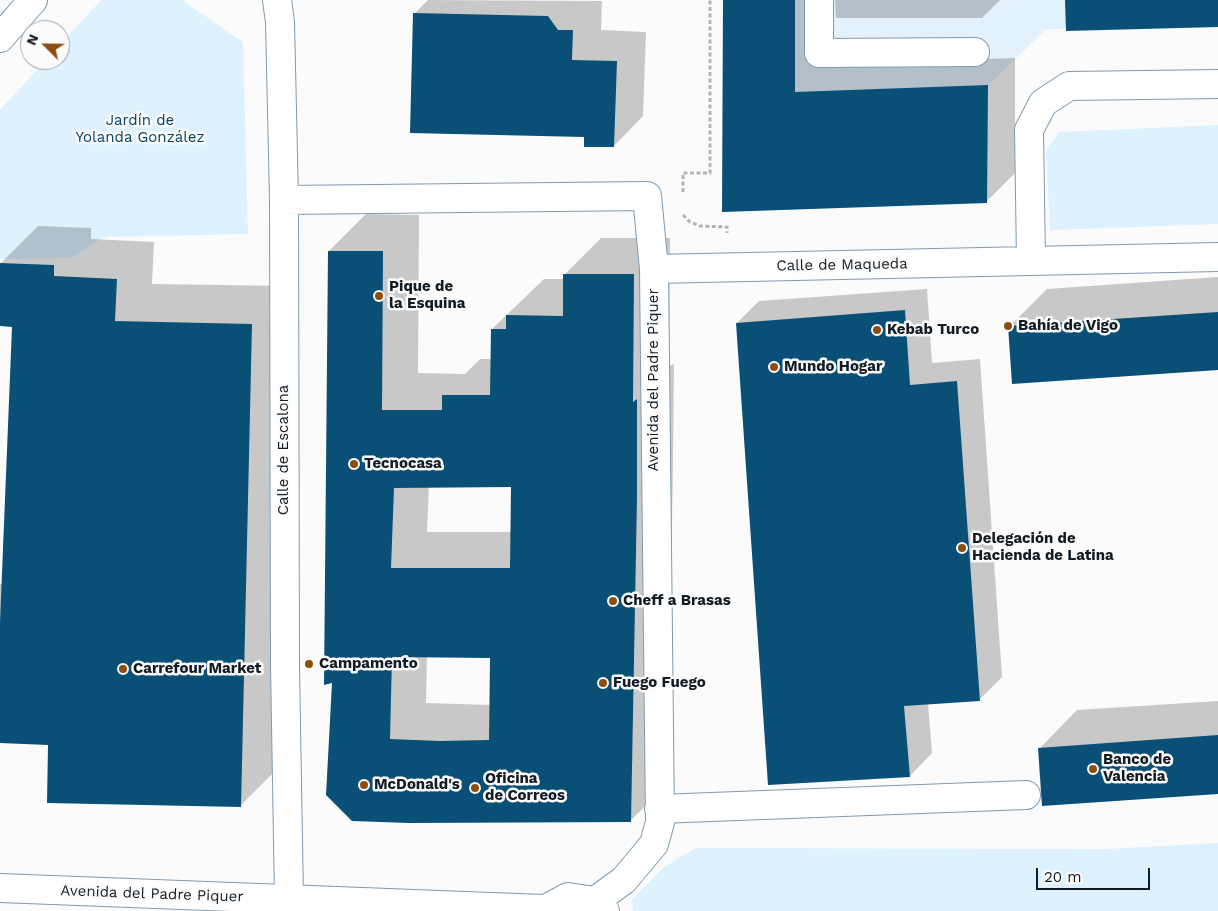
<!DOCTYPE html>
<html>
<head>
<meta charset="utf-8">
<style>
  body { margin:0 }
  #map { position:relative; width:1218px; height:911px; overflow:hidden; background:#fbfbfb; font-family:"Work Sans",sans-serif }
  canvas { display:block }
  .north { position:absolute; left:20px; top:20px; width:50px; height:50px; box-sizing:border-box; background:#fbfbfb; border:1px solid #9ea2a5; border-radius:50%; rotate:293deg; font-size:14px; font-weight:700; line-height:20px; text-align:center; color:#121c24 }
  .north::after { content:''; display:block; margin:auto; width:18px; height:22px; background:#8b4e10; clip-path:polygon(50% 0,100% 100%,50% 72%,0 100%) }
  .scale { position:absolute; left:1036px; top:868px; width:114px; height:22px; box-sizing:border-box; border:2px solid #121c24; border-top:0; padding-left:6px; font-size:15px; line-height:18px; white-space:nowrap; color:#121c24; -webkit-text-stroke:4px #fbfbfb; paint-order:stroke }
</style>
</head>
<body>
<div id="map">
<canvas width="1218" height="911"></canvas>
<div class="north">N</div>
<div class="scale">20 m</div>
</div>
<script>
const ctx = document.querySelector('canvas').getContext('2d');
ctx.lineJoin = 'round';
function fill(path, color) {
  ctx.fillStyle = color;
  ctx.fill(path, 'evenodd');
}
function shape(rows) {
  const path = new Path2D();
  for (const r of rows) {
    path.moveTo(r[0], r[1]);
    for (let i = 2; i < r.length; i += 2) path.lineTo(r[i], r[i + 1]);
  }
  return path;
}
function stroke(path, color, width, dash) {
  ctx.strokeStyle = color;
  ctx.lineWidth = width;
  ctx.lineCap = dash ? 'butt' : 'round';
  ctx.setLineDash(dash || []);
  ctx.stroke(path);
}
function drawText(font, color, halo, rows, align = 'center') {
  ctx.font = font + ' "Work Sans",sans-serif';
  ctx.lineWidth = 5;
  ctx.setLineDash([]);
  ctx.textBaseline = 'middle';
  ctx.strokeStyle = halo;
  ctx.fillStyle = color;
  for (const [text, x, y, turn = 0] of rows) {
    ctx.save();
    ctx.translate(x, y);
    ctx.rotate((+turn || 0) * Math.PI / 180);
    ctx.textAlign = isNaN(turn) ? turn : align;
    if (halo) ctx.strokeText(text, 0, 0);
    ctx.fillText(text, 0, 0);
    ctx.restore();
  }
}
fill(shape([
  [723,0,1218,0,1218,27,1046,29,988,86,987,203,722,212]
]), '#e2f1fc');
fill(shape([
  [101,0,182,0,243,42,248,234,104,237,71,258,0,259,0,110,46,60,60,60,60,45],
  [1218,125,1218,224,1050,230,1046,151,1059,132],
  [1218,843,1218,911,633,911,632,899,664,867,696,848,1106,849]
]), '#ddf1ff');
fill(shape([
  [428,0,602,1,601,30,646,32,643,116,614,146,585,135,414,14],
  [724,0,823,0,823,64,1015,58,1015,173,987,201,724,211],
  [835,0,1000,0,982,18,836,18],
  [366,214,419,215,418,373,465,374,480,359,492,359,492,329,544,279,564,279,564,275,601,238,670,238,669,366,674,364,673,459,668,784,631,820,353,820,333,682,329,251],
  [512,485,511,532,427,532,429,486],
  [427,656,491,657,490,705,426,703],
  [38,226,91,228,91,239,154,242,152,284,289,286,278,768,241,805,50,743,0,742,0,584,4,584,13,326,0,325,0,264],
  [1218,277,1218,369,1010,326,1047,289],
  [927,289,932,363,980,359,1002,677,979,700,928,703,932,753,910,776,737,323,759,301],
  [1218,701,1218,792,1040,748,1077,710]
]), '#0003');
fill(shape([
  [723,0,795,0,795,92,988,85,987,203,722,212],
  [1065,0,1218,0,1218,27,1066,31],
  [413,13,548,16,558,30,573,30,572,60,617,61,614,147,584,147,584,137,410,133],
  [328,251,383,251,382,410,442,410,442,395,490,395,491,329,506,329,506,315,563,316,563,274,634,274,633,402,637,399,637,497,631,822,409,823,352,821,326,795,332,683,324,685],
  [511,487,510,568,391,568,394,488],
  [392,657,490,658,489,740,440,741,390,739],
  [0,263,54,265,54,276,117,279,115,321,252,324,241,807,47,803,48,745,0,743,0,622,12,327,0,326],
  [905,310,910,385,957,381,980,701,904,706,910,777,768,785,736,323],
  [1218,312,1218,370,1012,384,1008,326],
  [1218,735,1218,794,1042,806,1038,748]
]), '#0a5076');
const minor = shape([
  [277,0,280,22,284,200,285,665,289,899],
  [819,0,819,53,975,52],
  [0,38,33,0],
  [284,200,647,196,654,269,660,822,654,844,624,880,595,901],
  [1031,260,1029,130,1043,103,1069,86,1218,84],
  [654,269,1218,257],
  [659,809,1026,795],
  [0,888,543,909],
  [542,911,568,897,595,901,605,911]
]);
stroke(minor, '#7f9baf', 30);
stroke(shape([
  [683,192,683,173,710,173,710,0],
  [683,215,690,222,700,226,727,227,727,233]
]), '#b2b5b8', 3, [4, 2.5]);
stroke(minor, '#fff', 28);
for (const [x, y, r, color] of [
  [379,296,5,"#8b4e10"],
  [1008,326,5,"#8b4e10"],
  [877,330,5,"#8b4e10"],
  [774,367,5,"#8b4e10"],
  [354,464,5,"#8b4e10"],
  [962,548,5,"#8b4e10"],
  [613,601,5,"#8b4e10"],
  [309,664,5,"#8b4e10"],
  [123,669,5,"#8b4e10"],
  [603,683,5,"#8b4e10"],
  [1093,769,5,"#8b4e10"],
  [364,785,5,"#8b4e10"],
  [475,788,5,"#8b4e10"]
]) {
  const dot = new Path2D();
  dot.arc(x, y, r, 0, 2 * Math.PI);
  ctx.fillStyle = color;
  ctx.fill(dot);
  stroke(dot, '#fbfbfb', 2);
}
drawText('15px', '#004366', '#fbfbfb', [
  ["Jardín de",140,121],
  ["Yolanda González",140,138]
]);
drawText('15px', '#121c24', '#fbfbfb', [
  ["Calle de Maqueda",842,265,-1],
  ["Avenida del Padre Piquer",654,380,-90],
  ["Calle de Escalona",284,450,-90],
  ["Avenida del Padre Piquer",152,894,2]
]);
drawText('bold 15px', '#121c24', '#fbfbfb', [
  ["Pique de",389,287],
  ["la Esquina",389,304],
  ["Bahía de Vigo",1018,326],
  ["Kebab Turco",887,330],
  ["Mundo Hogar",784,367],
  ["Tecnocasa",364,464],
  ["Delegación de",972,539],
  ["Hacienda de Latina",972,556],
  ["Cheff a Brasas",623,601],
  ["Campamento",319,664],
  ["Carrefour Market",133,669],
  ["Fuego Fuego",613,683],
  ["Banco de",1103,760],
  ["Valencia",1103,777],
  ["Oficina",485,779],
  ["de Correos",485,796],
  ["McDonald's",374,785]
], 'left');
</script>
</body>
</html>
